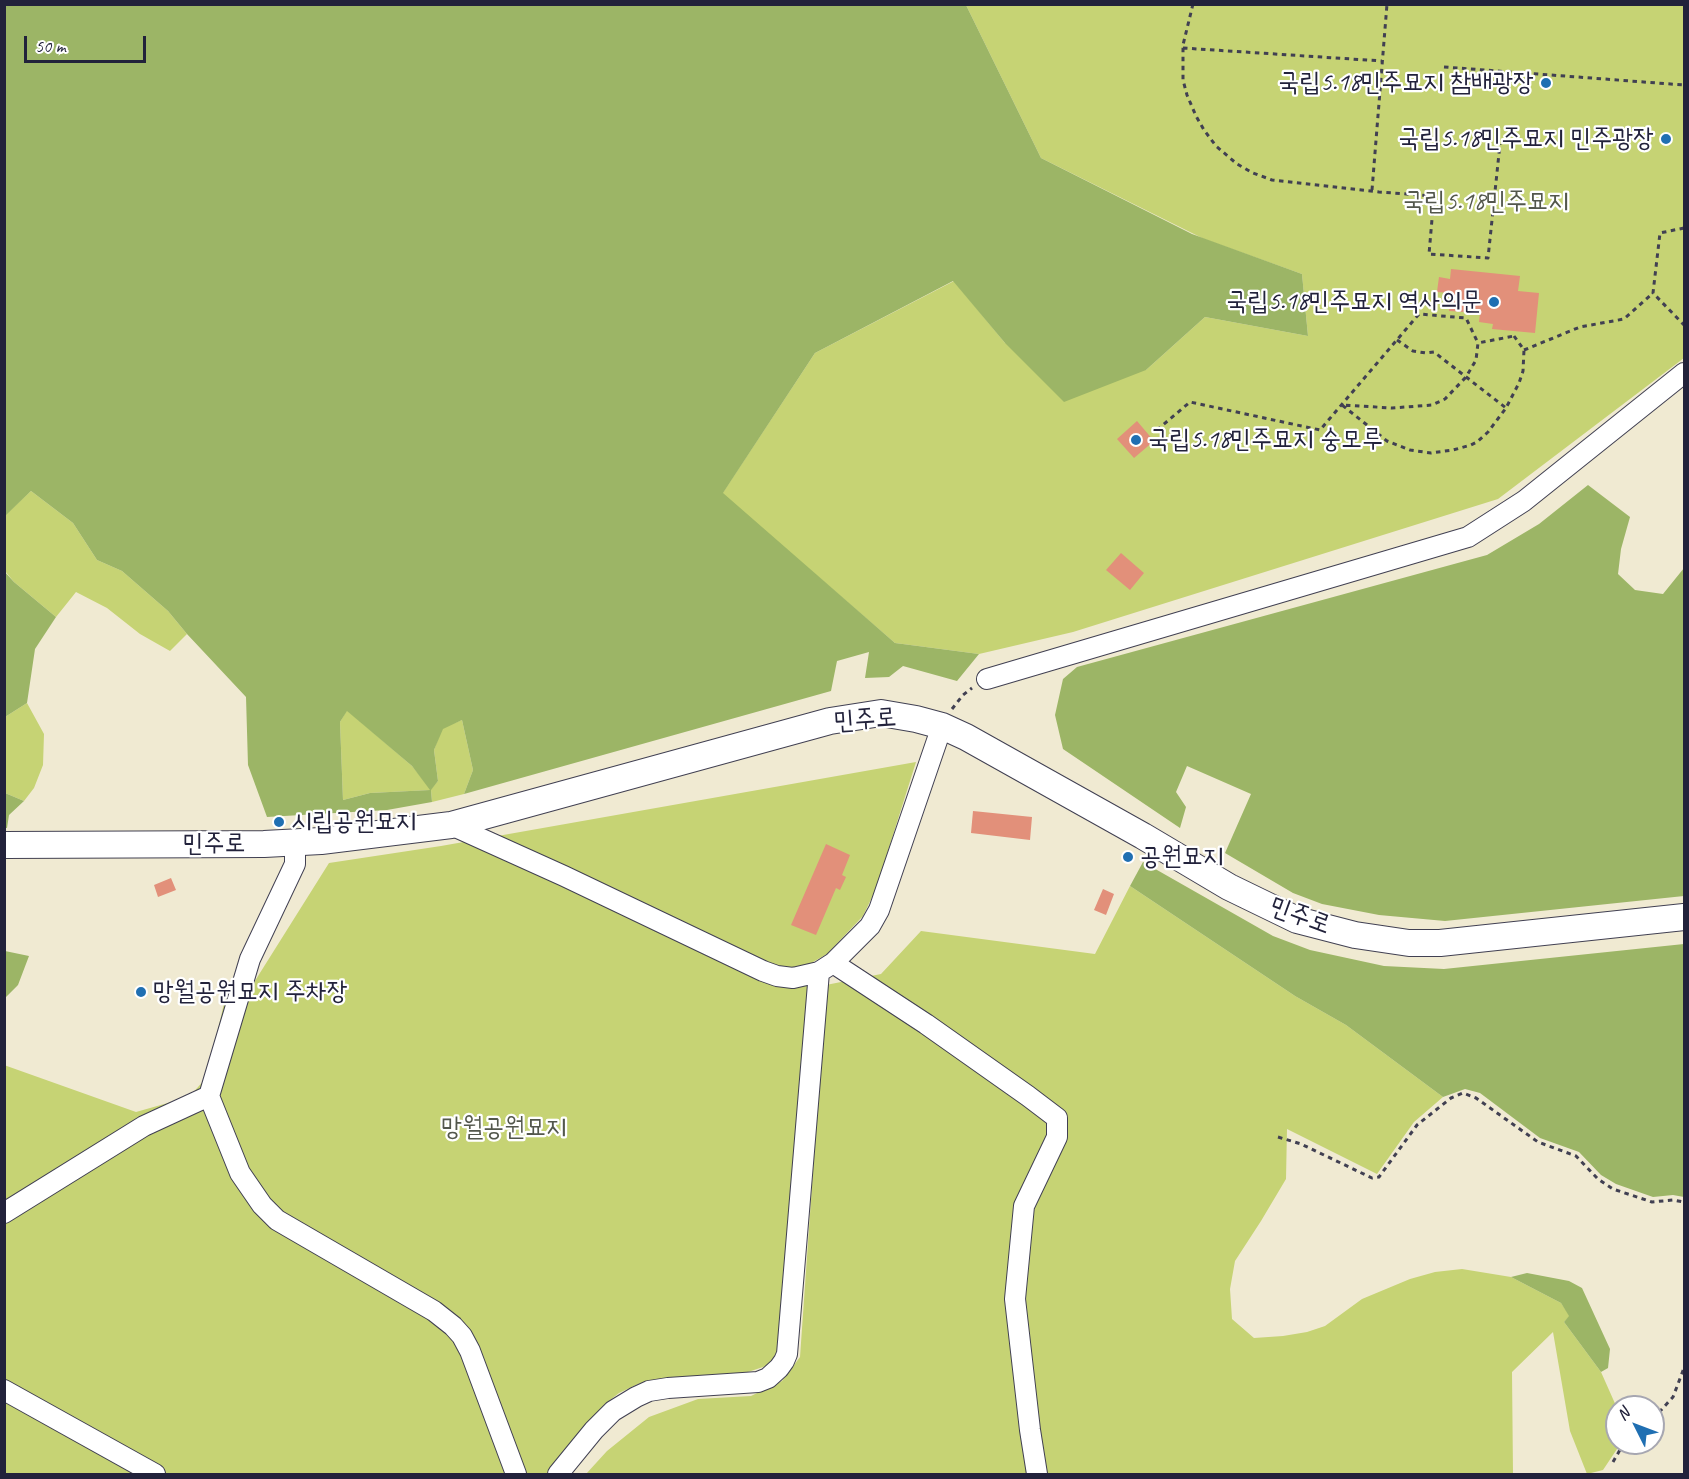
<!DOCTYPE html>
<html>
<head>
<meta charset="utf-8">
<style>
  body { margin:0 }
  #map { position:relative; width:1689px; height:1479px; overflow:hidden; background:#f0ead2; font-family:Caveat,sans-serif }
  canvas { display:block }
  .frame { position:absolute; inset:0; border:6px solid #22223b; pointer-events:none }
  .north { position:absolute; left:1605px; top:1395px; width:60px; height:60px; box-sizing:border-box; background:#fff; border:2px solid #a7a7b1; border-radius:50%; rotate:312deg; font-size:16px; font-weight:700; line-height:24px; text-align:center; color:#22223b }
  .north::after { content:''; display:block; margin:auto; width:21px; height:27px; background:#1f6fb2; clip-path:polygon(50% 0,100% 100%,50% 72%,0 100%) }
  .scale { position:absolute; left:24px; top:36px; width:122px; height:27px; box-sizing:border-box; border:3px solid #22223b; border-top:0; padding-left:8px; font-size:18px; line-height:21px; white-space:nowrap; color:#22223b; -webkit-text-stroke:4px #fff; paint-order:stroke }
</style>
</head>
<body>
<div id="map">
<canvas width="1689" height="1479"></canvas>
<div class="frame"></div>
<div class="north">N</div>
<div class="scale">50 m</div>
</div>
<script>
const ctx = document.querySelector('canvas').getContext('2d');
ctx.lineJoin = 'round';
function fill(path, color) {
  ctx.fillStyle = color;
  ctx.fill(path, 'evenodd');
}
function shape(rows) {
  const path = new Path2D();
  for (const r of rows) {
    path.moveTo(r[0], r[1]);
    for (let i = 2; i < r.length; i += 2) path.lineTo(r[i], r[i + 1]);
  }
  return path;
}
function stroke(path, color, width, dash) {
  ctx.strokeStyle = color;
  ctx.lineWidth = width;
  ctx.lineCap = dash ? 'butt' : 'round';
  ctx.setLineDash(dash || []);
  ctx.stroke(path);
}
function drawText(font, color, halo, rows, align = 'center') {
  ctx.font = font + ' Caveat,"Poor Story",sans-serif';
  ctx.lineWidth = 4.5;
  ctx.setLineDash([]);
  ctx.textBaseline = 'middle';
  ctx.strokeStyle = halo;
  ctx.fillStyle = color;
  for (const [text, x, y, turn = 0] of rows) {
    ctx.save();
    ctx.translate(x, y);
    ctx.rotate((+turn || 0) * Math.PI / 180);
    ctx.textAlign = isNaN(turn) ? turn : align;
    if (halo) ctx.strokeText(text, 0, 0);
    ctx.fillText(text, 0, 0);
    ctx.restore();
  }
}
fill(shape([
  [966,5,1684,5,1684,358,1498,499,1073,632,979,654,895,643,722,494,815,353,954,281,1005,343,1146,370,1205,317,1308,336,1302,274,1204,239,1041,158],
  [31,491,73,523,97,560,122,571,168,611,187,634,170,651,140,634,107,608,76,592,56,617,14,582,5,571,4,516],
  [27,703,44,734,43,765,34,788,24,801,5,793,5,717],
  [347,710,412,766,431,789,438,781,434,750,442,728,462,720,473,770,464,794,432,802,431,790,370,793,343,800,340,722],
  [916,762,876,889,863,916,827,954,813,962,779,1355,769,1365,736,1376,651,1380,638,1384,619,1393,605,1404,590,1420,547,1474,5,1474,4,1065,136,1112,189,1097,207,1077,225,999,248,992,329,863,441,846],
  [1130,886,1295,996,1346,1025,1443,1097,1414,1122,1377,1174,1287,1129,1286,1179,1261,1221,1235,1261,1230,1289,1232,1319,1254,1338,1283,1336,1307,1332,1325,1326,1362,1299,1410,1279,1435,1272,1462,1269,1511,1277,1561,1303,1570,1316,1564,1322,1601,1372,1617,1408,1617,1443,1621,1443,1603,1470,1587,1474,1570,1431,1553,1332,1512,1372,1513,1474,586,1474,607,1451,649,1417,698,1399,751,1396,782,1381,800,1357,826,985,881,974,921,931,1095,954]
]), '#c6d374');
fill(shape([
  [5,4,966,5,1041,158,1192,234,1302,274,1308,336,1205,317,1146,370,1064,402,1005,343,953,281,815,353,723,493,895,643,979,654,957,681,903,666,889,677,865,678,869,652,837,661,831,691,464,794,473,770,462,720,443,729,434,750,438,781,431,790,432,802,387,810,267,817,248,765,246,697,187,634,168,611,122,571,97,560,73,523,31,491,5,516],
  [347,711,412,766,430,790,370,793,343,800,340,722],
  [1588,485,1630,517,1621,549,1618,574,1635,590,1663,594,1684,568,1684,896,1445,921,1379,915,1322,904,1293,893,1225,853,1251,794,1187,766,1176,792,1186,807,1180,828,1063,749,1055,715,1063,679,1077,667,1487,555,1539,524],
  [4,571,14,582,56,617,35,649,27,703,5,717],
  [5,793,24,801,9,815,7,828,5,828],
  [1143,862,1273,936,1310,950,1384,966,1444,969,1684,944,1684,1197,1673,1195,1653,1197,1616,1184,1601,1175,1579,1152,1540,1138,1480,1093,1465,1089,1443,1097,1346,1025,1295,996,1130,886],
  [5,951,29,956,18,985,5,998],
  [1527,1273,1569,1281,1582,1288,1610,1349,1608,1368,1601,1372,1564,1322,1569,1316,1561,1303,1511,1277]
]), '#9cb566');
fill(shape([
  [1451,269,1520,276,1518,291,1539,293,1535,333,1492,329,1493,324,1479,322,1480,313,1449,311,1450,293,1437,292,1439,277,1450,279],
  [1137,421,1154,441,1134,458,1117,439],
  [1121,553,1144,573,1130,590,1106,570],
  [973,811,1032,817,1030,840,971,833],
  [826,844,850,855,842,875,846,877,840,890,836,888,816,935,791,925],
  [171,878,176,890,158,897,154,885],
  [1103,889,1114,894,1106,915,1094,910]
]), '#e2907a');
const minor = shape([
  [987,679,1468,537,1524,501,1684,373],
  [451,825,564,876,763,971,777,976,793,978,819,972,833,963,870,926,879,910,942,726],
  [295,842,295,864,250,959,209,1096,240,1173,262,1205,277,1220,434,1311,453,1326,462,1336,470,1351,516,1474],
  [833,963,926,1024,1028,1096,1057,1118,1057,1137,1024,1206,1015,1299,1030,1430,1037,1474],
  [4,1213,144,1126,209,1096],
  [4,1390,155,1474],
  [558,1474,594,1430,613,1411,636,1397,649,1391,668,1388,758,1382,768,1378,779,1368,784,1361,787,1354,819,972]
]);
const major = shape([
  [4,845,264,844,321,841,451,825,830,721,881,713,916,719,942,726,966,737,1143,836,1229,887,1297,920,1355,935,1409,943,1440,943,1684,917]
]);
stroke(minor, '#414052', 22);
stroke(major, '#414052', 28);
stroke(shape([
  [1193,4,1183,45,1183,80,1187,95,1196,116,1204,130,1216,146,1237,164,1253,173,1272,180,1379,192,1434,196,1429,254,1488,258,1500,144],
  [1183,48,1382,61],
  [1444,67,1684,85],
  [1372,190,1387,4],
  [1684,228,1660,233,1653,293,1684,325],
  [1514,336,1524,350,1523,371,1519,383,1506,408,1488,432,1477,442,1471,445,1453,450,1431,453,1410,450,1387,441,1342,405,1392,408,1432,405,1445,399,1466,377,1476,360,1478,343,1514,336],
  [1397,340,1413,351,1426,353,1434,352,1506,408],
  [1524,350,1580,327,1624,319,1653,293],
  [1157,430,1190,402,1320,430,1419,314,1466,318,1478,343],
  [952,709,963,695,972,688],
  [1278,1137,1301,1144,1372,1178,1379,1177,1417,1125,1451,1098,1463,1093,1476,1098,1538,1142,1576,1156,1598,1179,1613,1189,1652,1202,1673,1200,1684,1202],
  [1653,1419,1673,1397,1684,1368],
  [1613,1462,1624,1443]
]), '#414052', 3, [4.5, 4.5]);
stroke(minor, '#fff', 20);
stroke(major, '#fff', 26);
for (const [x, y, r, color] of [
  [1546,83,6,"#1f6fb2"],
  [1666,139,6,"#1f6fb2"],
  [1494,302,6,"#1f6fb2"],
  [1136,440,6,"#1f6fb2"],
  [279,822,6,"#1f6fb2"],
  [1128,857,6,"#1f6fb2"],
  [141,992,6,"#1f6fb2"]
]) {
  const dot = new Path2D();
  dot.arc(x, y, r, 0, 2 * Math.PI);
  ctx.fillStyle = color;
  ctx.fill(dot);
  stroke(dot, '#fff', 2);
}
drawText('26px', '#22223b', '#fff', [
  ["국립5.18민주묘지 참배광장",1534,83,"right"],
  ["국립5.18민주묘지 민주광장",1654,139,"right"],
  ["국립5.18민주묘지 역사의문",1482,302,"right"],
  ["국립5.18민주묘지 숭모루",1148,440],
  ["시립공원묘지",291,822],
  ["공원묘지",1140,857],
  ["망월공원묘지 주차장",153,992]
], 'left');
drawText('26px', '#53574c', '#fff', [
  ["국립5.18민주묘지",1486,202],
  ["망월공원묘지",504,1128]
]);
drawText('26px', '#22223b', '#fff', [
  ["민주로",865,720,-4],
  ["민주로",214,844],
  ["민주로",1300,916,20]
]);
</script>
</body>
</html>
